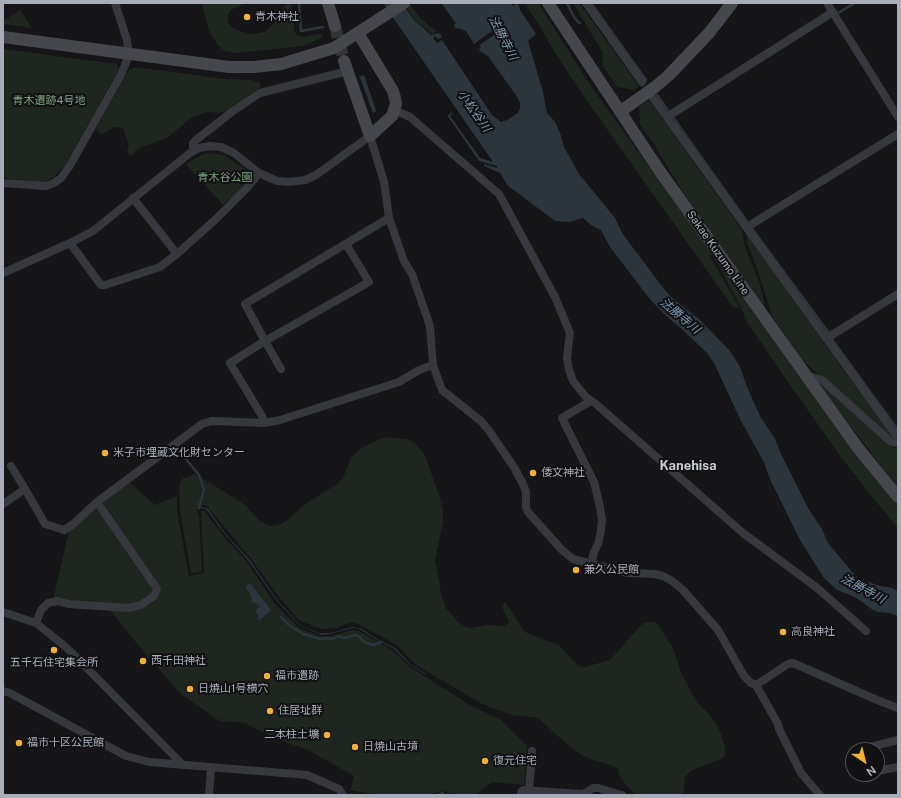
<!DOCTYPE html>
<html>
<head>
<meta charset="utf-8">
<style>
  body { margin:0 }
  #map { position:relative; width:901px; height:798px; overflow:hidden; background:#161618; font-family:"Public Sans",sans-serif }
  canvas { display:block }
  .frame { position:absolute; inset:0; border:4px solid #a8adb8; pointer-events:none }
  .north { position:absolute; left:845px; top:742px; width:40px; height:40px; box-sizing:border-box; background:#111113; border:1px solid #4d4f55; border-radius:50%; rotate:145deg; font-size:11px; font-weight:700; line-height:16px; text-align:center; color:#a8adb8 }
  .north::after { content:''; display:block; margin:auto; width:14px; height:18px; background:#f2b134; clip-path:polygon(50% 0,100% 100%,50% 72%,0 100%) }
</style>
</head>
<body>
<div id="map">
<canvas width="901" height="798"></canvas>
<div class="frame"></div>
<div class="north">N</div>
</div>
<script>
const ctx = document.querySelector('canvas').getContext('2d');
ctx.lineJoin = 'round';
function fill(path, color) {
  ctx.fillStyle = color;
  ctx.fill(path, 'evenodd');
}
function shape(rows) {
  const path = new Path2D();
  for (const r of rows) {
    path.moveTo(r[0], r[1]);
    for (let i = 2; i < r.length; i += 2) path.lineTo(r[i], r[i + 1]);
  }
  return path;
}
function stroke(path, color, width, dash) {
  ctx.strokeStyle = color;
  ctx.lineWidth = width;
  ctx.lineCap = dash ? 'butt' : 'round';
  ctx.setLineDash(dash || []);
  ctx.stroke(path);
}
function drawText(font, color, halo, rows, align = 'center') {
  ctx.font = font + ' "Public Sans","Noto Sans JP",sans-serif';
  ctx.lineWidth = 4;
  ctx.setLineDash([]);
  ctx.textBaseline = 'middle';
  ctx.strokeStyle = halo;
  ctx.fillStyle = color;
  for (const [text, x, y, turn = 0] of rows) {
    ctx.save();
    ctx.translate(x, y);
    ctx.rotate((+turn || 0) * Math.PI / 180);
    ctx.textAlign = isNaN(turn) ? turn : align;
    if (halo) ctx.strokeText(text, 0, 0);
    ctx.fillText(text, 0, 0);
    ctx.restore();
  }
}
fill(shape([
  [202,3,246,3,231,10,228,14,228,21,229,24,233,28,248,34,261,33,267,30,274,23,279,12,288,3,290,3,293,10,294,31,297,35,305,37,321,33,323,37,303,46,237,53,225,51,218,45,209,31,204,13],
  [404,3,409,3,419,17,437,32,432,34,415,20],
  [529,3,538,3,591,86,710,251,711,258,739,307,739,309,732,306,578,88,547,40,548,40,526,5],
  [573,3,579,3,639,86,634,90,617,87,602,65,603,53],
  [20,10,32,28,3,24,3,21],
  [3,49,117,64,119,70,65,165,54,177,46,181,41,182,3,178],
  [136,67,216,78,251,80,259,82,261,87,226,111,219,113,207,112,191,118,167,138,142,147,135,152,132,156,129,155,127,151,129,145,123,128,115,127,103,134,99,133,96,128,129,70],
  [649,100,742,230,744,244,760,285,765,306,762,304,682,191,654,144,640,125,639,107],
  [209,153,225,155,243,168,245,171,245,179,247,181,238,192,223,205,186,164,203,154],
  [746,235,748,235,841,367,894,438,893,439,802,360,772,316,759,274,748,245],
  [717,262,843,437,898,506,898,528,868,492,841,457,783,375,745,319,743,312],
  [822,383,891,445,898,450,898,488,836,407,820,385],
  [390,437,407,439,415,443,423,452,427,461,440,498,443,511,443,522,435,560,439,581,441,593,446,608,459,623,466,627,471,628,487,625,505,626,509,622,502,607,504,603,506,603,523,630,527,633,560,646,578,666,585,667,610,660,641,625,646,622,655,622,658,624,673,648,681,673,697,702,709,714,717,726,721,734,725,747,725,755,723,758,692,770,685,777,684,791,682,795,636,795,626,785,619,774,618,768,585,757,569,746,538,718,511,715,480,703,416,665,397,645,356,623,351,622,337,628,321,629,299,620,282,601,251,559,206,505,202,505,197,509,199,517,202,572,191,573,180,511,179,486,182,479,195,474,231,496,245,505,260,521,271,526,278,525,285,522,305,504,337,484,343,478,351,458,360,449,380,439],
  [129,482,155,505,177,496,177,512,189,576,204,573,201,511,204,511,226,539,247,562,275,604,299,628,320,636,330,636,353,630,359,631,392,650,410,667,475,708,500,719,527,746,524,785,492,782,476,795,457,795,443,791,427,795,379,795,351,790,354,776,310,751,270,736,245,723,220,721,182,695,142,650,110,610,139,610,151,604,159,596,103,506,104,501],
  [93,509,99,510,151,587,152,591,149,599,129,605,53,600,69,531]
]), '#1e261f');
fill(shape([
  [383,3,402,3,414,20,431,35,439,33,442,37,438,39,435,36,433,38,437,43,442,40,492,115,501,122,507,120,518,113,520,108,520,103,518,98,488,56,481,52,479,49,481,47,480,45,502,29,499,26,474,44,466,31,458,28,456,29,454,25,456,23,441,3,511,3,512,6,516,4,519,5,520,10,536,34,528,41,543,92,547,113,555,122,560,133,564,147,579,174,615,218,622,233,664,289,671,297,700,320,730,351,740,367,747,387,760,416,775,439,781,454,808,508,822,529,828,543,858,579,881,586,892,588,898,591,898,616,890,613,878,612,873,610,855,597,837,590,824,578,800,540,770,479,764,462,741,421,714,363,707,353,683,330,664,314,649,298,610,247,601,230,591,225,583,218,569,222,555,221,507,185,500,173,484,166,484,164,497,168,497,166,479,161,447,115,452,112,453,113,450,116,480,158,493,162],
  [364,75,376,111,373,113,361,80,359,77],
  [202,507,208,509,228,537,249,559,278,601,301,626,319,633,331,633,352,627,360,628,382,642,395,648,410,664,426,674,426,675,409,664,394,649,382,643,358,628,352,628,330,634,322,635,300,626,277,601,248,560,227,537,207,510,203,508,199,509],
  [250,583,271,610,259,621,257,617,259,616,255,611,260,607,256,603,254,604,251,600,252,599,251,595,245,587]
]), '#2c353c');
fill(shape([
  [398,28,492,161,481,157,451,116,453,114,452,112,447,116,479,161,484,163,483,167,500,173,507,185,505,186,499,174,483,168,482,164,477,162,446,116,446,114,451,110,455,112,453,116,482,156,488,158]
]), '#161618');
stroke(shape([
  [299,3,301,31,323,27],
  [567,3,574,17,578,22,580,23],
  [591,3,646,80],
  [838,13,855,3],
  [657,95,670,113],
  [673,116,672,116,753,230,829,333],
  [831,338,898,430],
  [177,448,199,475,202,483,204,490,199,508],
  [281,617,289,625,303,634,321,639,327,638,333,639,338,636,344,638,356,635,360,637,364,642,373,645,382,642],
  [438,795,443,793]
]), '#2c353c', 2.5);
stroke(shape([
  [484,3,510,47]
]), '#2c353c', 15);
stroke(shape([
  [335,26,344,61]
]), '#333438', 12, [12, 6]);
stroke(shape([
  [586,3,642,82],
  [827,3,898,117],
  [653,98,898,438],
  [394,110,410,117,499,194,555,297,570,333,567,358,569,370,573,381,586,397,596,404,743,533,816,587,866,631],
  [667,117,833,12],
  [193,151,193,143,196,140,233,111,260,93,348,71],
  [3,183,46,186,54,183,61,178,69,167,121,75,129,55,127,40,115,3],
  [133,198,177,254],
  [747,227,898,134],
  [70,243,101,285,105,285,160,267,177,254,216,219,247,188,259,173],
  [3,273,70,243,93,231,190,153,199,148,210,146,221,147,234,153,259,173,277,181,289,182,305,180,316,175,370,136,384,182,389,218,404,261,412,274,430,326,433,365,442,390,481,421,490,432,515,469,523,484,526,492,526,507,528,512,561,549,573,559,628,573,654,574,663,576,672,581,683,590,718,630,744,676,751,683,756,685,778,724,779,729,801,773,820,795],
  [827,338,898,294],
  [281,369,265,341,369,282,346,244],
  [806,375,822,380,890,441,898,443],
  [591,401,562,418,594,482,600,507,602,520,601,530,599,541,593,555,592,563],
  [264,423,262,416,230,363,265,341,245,304,389,218],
  [11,466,25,489],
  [3,504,25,489,45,524,64,530,72,525,97,502],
  [3,612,36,623,67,648,183,765],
  [36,623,41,610,48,603,58,601,68,604,129,608,141,605,154,596,157,589,97,502,202,424,212,421,264,423,280,420,399,382,419,370,433,365],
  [756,685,788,664,793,663,877,700,898,708],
  [3,691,10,693,126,756,149,762,307,775,339,789,343,795],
  [865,750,866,748,898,740],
  [877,771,898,767],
  [529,790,532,751],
  [209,795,211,768],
  [521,795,521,792,523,790,581,794,586,793,593,788,598,788,622,795]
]), '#37383d', 8);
stroke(shape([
  [328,3,335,26],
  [548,3,659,170,858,448,898,497],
  [3,37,229,67,254,67,281,64,334,48,404,3],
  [344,61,370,136,392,116,396,104,395,98,393,91,358,33],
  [621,111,655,87,669,75,709,33,732,3]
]), '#45474d', 12);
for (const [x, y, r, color] of [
  [247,17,4,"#f2b134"],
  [105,453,4,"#f2b134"],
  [533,473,4,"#f2b134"],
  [576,570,4,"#f2b134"],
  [783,632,4,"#f2b134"],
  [54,650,4,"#f2b134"],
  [143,661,4,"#f2b134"],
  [267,676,4,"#f2b134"],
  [190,689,4,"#f2b134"],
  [270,711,4,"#f2b134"],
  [327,735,4,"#f2b134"],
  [19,743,4,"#f2b134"],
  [355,747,4,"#f2b134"],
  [485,761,4,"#f2b134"]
]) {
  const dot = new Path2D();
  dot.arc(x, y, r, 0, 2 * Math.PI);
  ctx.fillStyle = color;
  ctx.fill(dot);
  stroke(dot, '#111113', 1.5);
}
drawText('11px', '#a8adb8', '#111113', [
  ["青木神社",255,17],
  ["米子市埋蔵文化財センター",113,453],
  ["倭文神社",541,473],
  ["兼久公民館",584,570],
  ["高良神社",791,632],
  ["西千田神社",151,661],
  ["五千石住宅集会所",54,663,"center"],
  ["福市遺跡",275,676],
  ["日焼山1号横穴",198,689],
  ["住居址群",278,711],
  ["二本柱土壙",319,735,"right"],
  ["福市十区公民館",27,743],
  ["日焼山古墳",363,747],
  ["復元住宅",493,761]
], 'left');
drawText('11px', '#7fa381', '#111113', [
  ["青木遺跡4号地",49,101],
  ["青木谷公園",225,178]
]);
drawText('11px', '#a8adb8', '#111113', [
  ["Sakae Kuzumo Line",718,253,55]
]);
drawText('italic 12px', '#7f9bb3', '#111113', [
  ["法勝寺川",503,38,63],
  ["小松谷川",474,111,55],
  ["法勝寺川",680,316,40],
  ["法勝寺川",863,589,28]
]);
drawText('bold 13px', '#c9ccd4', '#111113', [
  ["Kanehisa",688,466]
]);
</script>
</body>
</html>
